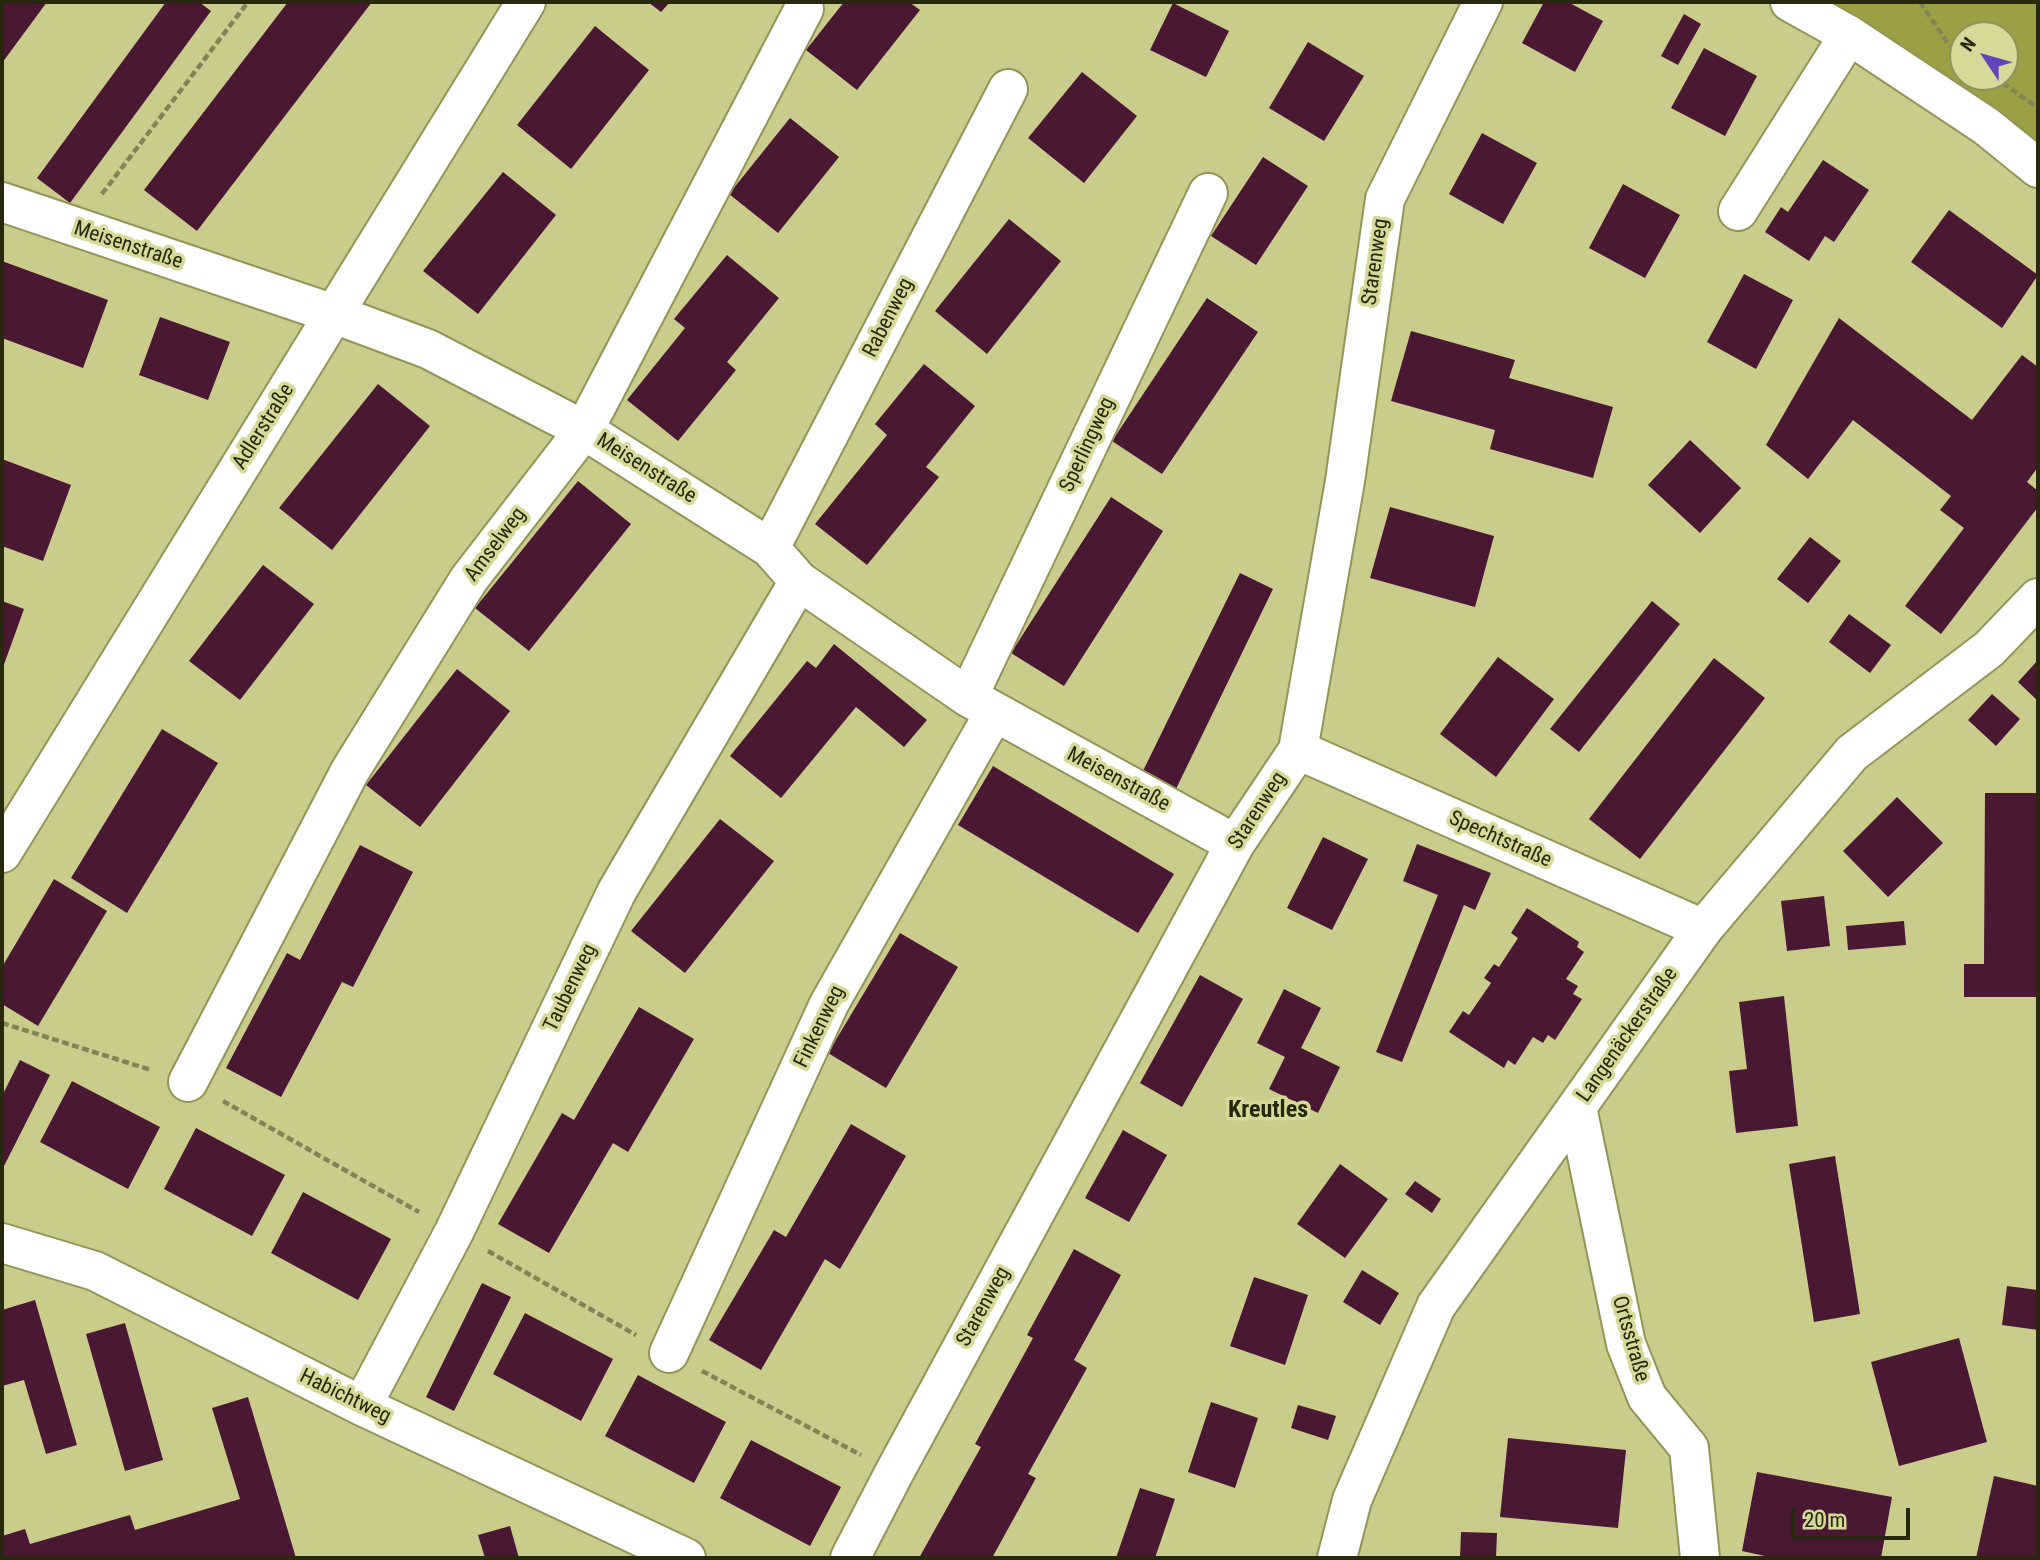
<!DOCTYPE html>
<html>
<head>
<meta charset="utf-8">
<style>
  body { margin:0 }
  #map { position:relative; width:2040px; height:1560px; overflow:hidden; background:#cacc8c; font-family:"Roboto Condensed",sans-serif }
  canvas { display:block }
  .frame { position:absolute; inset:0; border:4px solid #27280e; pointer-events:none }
  .north { position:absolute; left:1949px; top:21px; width:70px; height:70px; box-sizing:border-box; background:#d7d999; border:2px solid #919261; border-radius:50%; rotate:306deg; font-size:19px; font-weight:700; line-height:28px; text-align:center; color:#27280e }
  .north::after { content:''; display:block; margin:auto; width:24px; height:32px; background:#6344bd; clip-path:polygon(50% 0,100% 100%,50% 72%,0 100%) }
  .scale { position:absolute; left:1791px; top:1508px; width:119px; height:32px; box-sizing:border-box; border:4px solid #27280e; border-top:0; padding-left:9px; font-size:21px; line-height:24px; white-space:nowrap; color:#27280e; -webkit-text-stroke:5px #d7d999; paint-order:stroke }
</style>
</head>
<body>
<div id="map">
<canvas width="2040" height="1560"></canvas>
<div class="frame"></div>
<div class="north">N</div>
<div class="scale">20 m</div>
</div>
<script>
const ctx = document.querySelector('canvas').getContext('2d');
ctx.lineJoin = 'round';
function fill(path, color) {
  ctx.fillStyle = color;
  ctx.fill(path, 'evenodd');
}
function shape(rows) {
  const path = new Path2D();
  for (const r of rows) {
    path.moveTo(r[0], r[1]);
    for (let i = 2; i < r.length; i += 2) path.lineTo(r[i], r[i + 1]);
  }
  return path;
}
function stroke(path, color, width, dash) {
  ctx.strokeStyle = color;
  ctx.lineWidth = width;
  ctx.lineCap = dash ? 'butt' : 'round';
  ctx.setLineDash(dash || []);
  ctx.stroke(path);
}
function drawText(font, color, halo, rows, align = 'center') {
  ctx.font = font + ' "Roboto Condensed",sans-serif';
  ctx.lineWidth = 7;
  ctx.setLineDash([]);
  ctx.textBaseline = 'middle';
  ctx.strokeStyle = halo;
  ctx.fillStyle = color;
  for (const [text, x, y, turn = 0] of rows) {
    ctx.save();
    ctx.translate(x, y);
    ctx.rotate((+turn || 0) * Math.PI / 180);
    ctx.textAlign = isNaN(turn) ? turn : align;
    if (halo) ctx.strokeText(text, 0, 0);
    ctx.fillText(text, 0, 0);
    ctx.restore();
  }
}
fill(shape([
  [1816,2,2038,2,2038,165],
  [1963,35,2005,35,2005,77,1963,77]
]), '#9d9f44');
fill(shape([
  [2,2,47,2,2,63],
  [166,2,199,2,211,11,70,203,37,178],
  [288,2,372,2,197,231,144,190],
  [648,2,670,2,661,12],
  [844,2,909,2,920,10,857,90,806,50],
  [1544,2,1568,2,1603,21,1575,72,1522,43],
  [1173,3,1229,31,1206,77,1150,50],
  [1684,14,1701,24,1678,65,1661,56],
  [595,26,649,70,571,169,517,125],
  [1308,42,1364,76,1324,141,1269,108],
  [1704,48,1757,76,1725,136,1671,108],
  [1082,72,1137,116,1084,183,1028,138],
  [790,118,839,157,778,233,729,194],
  [1482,133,1537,163,1503,224,1449,194],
  [1263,157,1308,186,1256,265,1211,236],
  [1823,160,1869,190,1834,242,1825,236,1809,261,1765,232,1781,207,1788,212],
  [503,172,556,215,478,314,423,271],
  [1623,184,1680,215,1645,278,1589,248],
  [1949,210,2038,275,2002,328,1911,262],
  [1009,219,1061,261,987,354,935,311],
  [727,255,779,298,727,362,736,370,678,441,627,400,685,328,674,319],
  [2,261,108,300,83,368,2,338],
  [1744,274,1793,300,1756,369,1707,342],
  [1207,298,1258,332,1162,474,1112,441],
  [160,317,230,342,208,400,139,375],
  [1839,318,1972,420,2022,355,2038,367,2038,467,2027,482,2038,491,2038,507,1941,634,1905,606,1964,528,1940,510,1951,496,1853,420,1808,479,1766,445],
  [1411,331,1515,360,1509,378,1613,407,1593,478,1490,449,1495,430,1391,401],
  [924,364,975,406,926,467,939,477,867,565,815,524,887,435,875,424],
  [378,384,430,426,332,550,279,508],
  [1690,440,1741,488,1700,533,1648,485],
  [2,459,71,485,43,561,2,546],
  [578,481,631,524,529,651,475,608],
  [1111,497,1163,531,1064,686,1011,653],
  [1390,507,1494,536,1475,607,1370,578],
  [1810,537,1841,561,1808,603,1777,579],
  [263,565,314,604,240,700,189,661],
  [1240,573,1273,589,1175,791,1141,775],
  [2,601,24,609,2,670],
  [1652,601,1680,624,1579,752,1550,729],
  [1849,614,1891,645,1870,673,1829,642],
  [834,644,927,720,904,747,856,707,781,798,730,756,807,661,816,668],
  [1498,657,1554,699,1496,777,1440,734],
  [1714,658,1765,698,1640,859,1589,819],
  [2038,660,2038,701,2018,682],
  [457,669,510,711,420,827,366,785],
  [1992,694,2020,719,1996,746,1968,720],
  [162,729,218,763,127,913,71,878],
  [993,766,1174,874,1138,933,958,825],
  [1985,793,2038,793,2038,997,1964,997,1964,964,1984,964],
  [1897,797,1943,843,1888,897,1843,851],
  [720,819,774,861,685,973,631,931],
  [1323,837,1368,859,1332,930,1287,908],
  [1417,844,1491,873,1475,910,1464,905,1402,1062,1376,1052,1438,895,1403,881],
  [360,845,413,872,353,987,342,982,281,1097,226,1068,287,953,300,960],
  [54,879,107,911,38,1026,2,1004,2,967],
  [1824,896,1830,946,1787,951,1781,901],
  [1527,908,1579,942,1577,947,1584,952,1566,979,1578,986,1573,994,1582,999,1555,1040,1548,1035,1543,1043,1533,1037,1515,1065,1508,1060,1504,1068,1449,1032,1463,1011,1469,1015,1491,983,1484,978,1494,964,1499,967,1518,938,1511,933],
  [1904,921,1906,945,1848,950,1846,926],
  [900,933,958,967,886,1088,828,1053],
  [1200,975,1243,999,1182,1107,1140,1083],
  [1284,989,1321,1008,1301,1048,1340,1067,1318,1113,1269,1089,1285,1057,1257,1043],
  [1784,996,1798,1126,1736,1133,1729,1071,1747,1069,1739,1002],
  [639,1007,694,1039,628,1152,613,1143,549,1253,498,1224,562,1113,574,1120],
  [20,1060,50,1075,2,1170,2,1096],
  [72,1081,160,1127,128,1189,40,1142],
  [851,1124,906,1156,840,1269,825,1259,761,1370,709,1340,774,1230,786,1237],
  [196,1128,285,1175,252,1236,164,1189],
  [1123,1130,1167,1155,1129,1222,1085,1198],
  [1835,1156,1860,1314,1814,1322,1789,1164],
  [1340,1164,1388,1199,1345,1258,1297,1224],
  [1415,1181,1441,1199,1432,1213,1405,1194],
  [303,1192,391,1239,358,1300,271,1253],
  [1074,1249,1121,1275,1074,1360,1087,1368,1028,1474,1036,1478,992,1558,919,1558,981,1447,975,1444,1033,1338,1027,1335],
  [1362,1270,1399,1293,1380,1325,1343,1302],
  [1254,1277,1308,1295,1285,1365,1230,1346],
  [482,1283,511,1297,454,1411,426,1397],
  [2007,1286,2038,1290,2038,1330,2002,1325],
  [35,1300,77,1445,46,1454,24,1380,2,1386,2,1310],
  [525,1313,613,1359,581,1421,493,1374],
  [125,1323,163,1460,125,1471,86,1334],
  [1959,1338,1987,1442,1899,1466,1871,1362],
  [638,1375,726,1422,694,1483,605,1436],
  [248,1397,296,1558,2,1558,2,1536,25,1529,30,1544,130,1515,135,1530,240,1499,212,1408],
  [1211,1402,1258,1418,1235,1488,1188,1472],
  [1298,1405,1336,1416,1328,1440,1291,1428],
  [1508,1438,1626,1450,1618,1528,1500,1517],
  [751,1440,841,1487,810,1546,720,1498],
  [1757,1472,1892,1497,1881,1558,1774,1558,1742,1551],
  [1994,1476,2038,1486,2038,1558,1976,1558],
  [1140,1488,1175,1499,1155,1558,1116,1558],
  [510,1526,519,1558,485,1558,478,1535],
  [1461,1532,1497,1533,1496,1558,1460,1558]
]), '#4a1833');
const minor = shape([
  [1790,2,1849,35,1986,126,2038,168],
  [2,202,334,314,428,349,584,430,770,548,799,581,968,697,1235,844],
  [1738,211,1849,35],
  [770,548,1008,89],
  [968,697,1208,193],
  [1298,750,1703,929],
  [2,853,526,2],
  [188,1082,350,771,469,579,584,430,804,9],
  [1577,1107,1626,1344,1647,1397,1689,1448,1700,1558],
  [2,1243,95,1271,362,1406,686,1558],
  [669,1353,829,1004,994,713],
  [362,1406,454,1232,617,891,799,581],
  [850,1558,894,1473,1235,844,1298,750,1345,481,1385,199,1483,2],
  [1337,1558,1352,1500,1436,1306,1703,929,1852,753,1989,649,2038,598]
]);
stroke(minor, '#939557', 42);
stroke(shape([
  [1920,2,1949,45,1963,55],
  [1994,77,2038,108],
  [102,194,248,2],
  [2,1023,151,1070],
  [223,1101,419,1212],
  [488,1251,636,1335],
  [702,1371,861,1455]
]), '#828455', 4.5, [7, 3.5]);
stroke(minor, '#fff', 38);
drawText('21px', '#27280e', '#d7d999', [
  ["Meisenstraße",128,246,18],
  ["Starenweg",1376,262,-82],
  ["Rabenweg",889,318,-63],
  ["Adlerstraße",264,427,-58],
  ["Sperlingweg",1088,445,-65],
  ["Meisenstraße",646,469,32],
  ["Amselweg",496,545,-53],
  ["Meisenstraße",1118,780,28],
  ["Starenweg",1258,811,-57],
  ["Spechtstraße",1500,840,24],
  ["Taubenweg",571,988,-64],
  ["Finkenweg",820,1027,-64],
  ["Langenäckerstraße",1628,1035,-55],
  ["Starenweg",984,1307,-61],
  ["Ortsstraße",1630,1339,74],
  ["Habichtweg",345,1397,26]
]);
drawText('bold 24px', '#27280e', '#d7d999', [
  ["Kreutles",1268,1111]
]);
</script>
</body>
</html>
